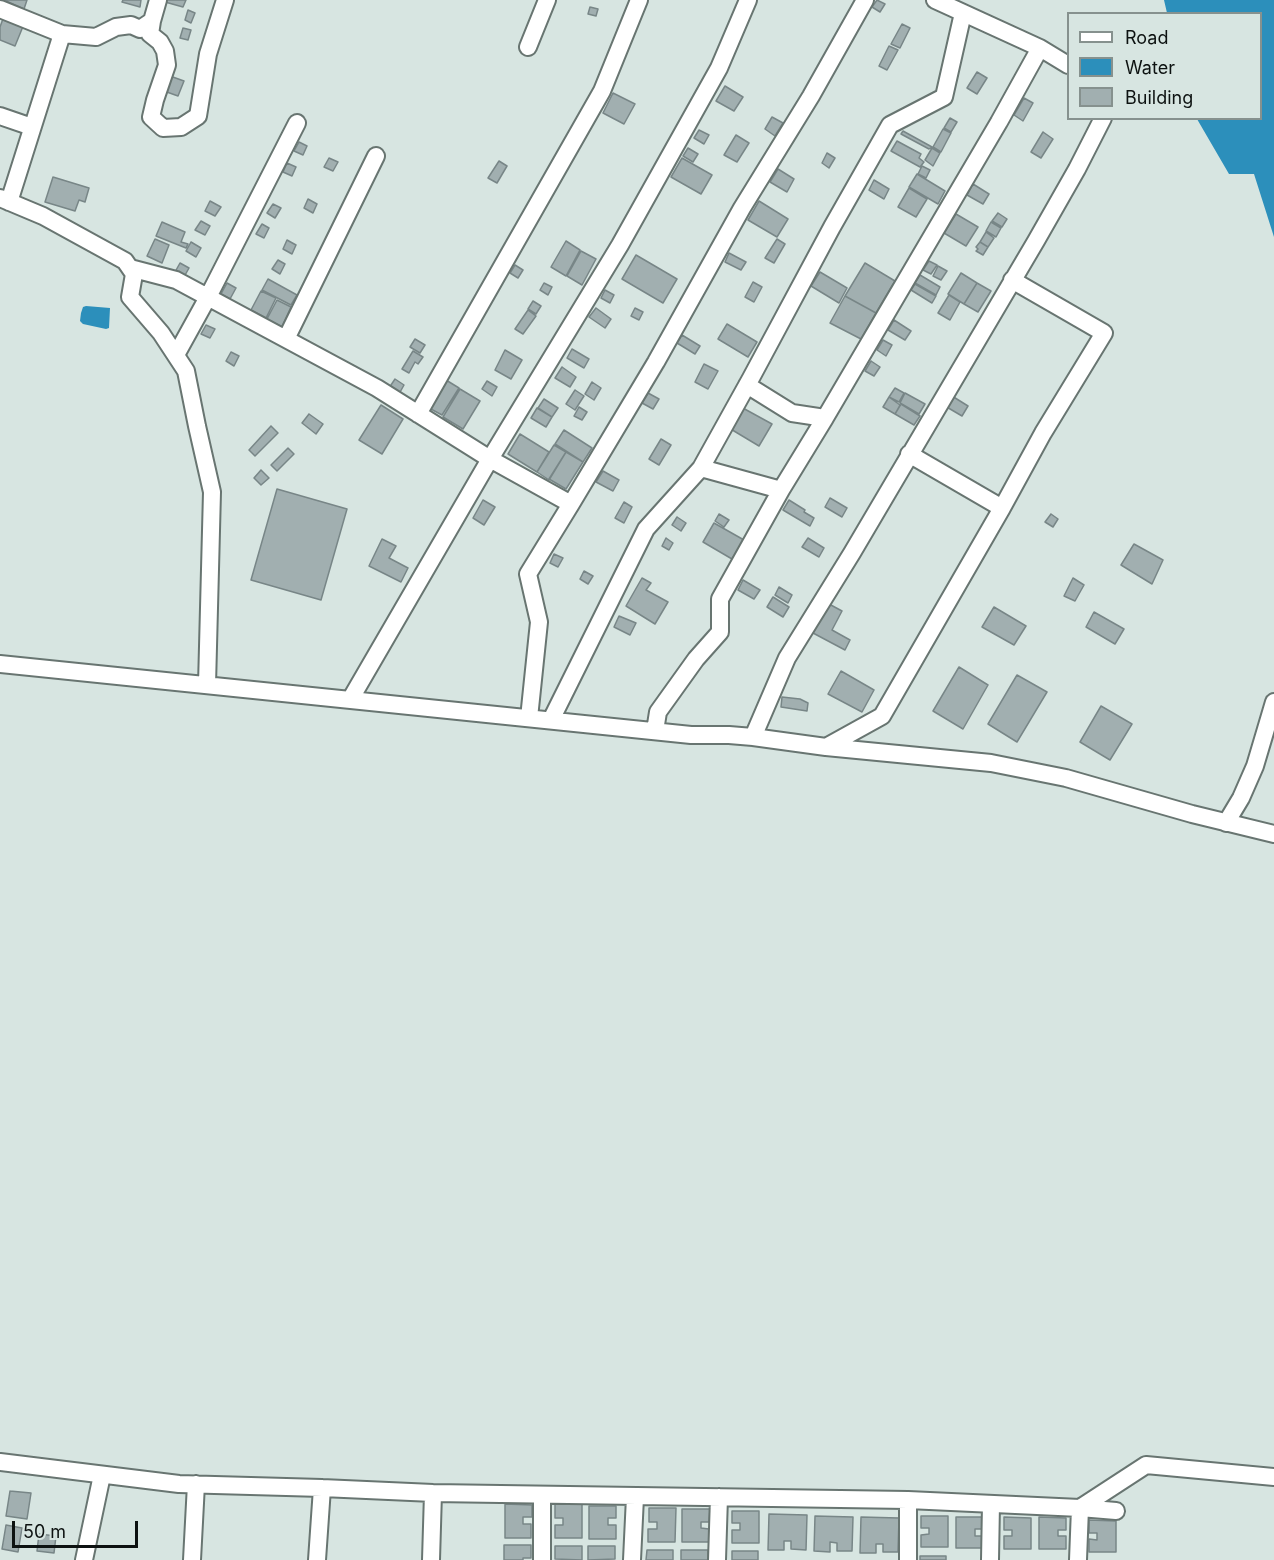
<!DOCTYPE html>
<html>
<head>
<meta charset="utf-8">
<style>
  body { margin:0 }
  #map { position:relative; width:1274px; height:1560px; overflow:hidden; background:#d7e5e1; font-family:Inter,sans-serif }
  canvas { display:block }
  .legend { position:absolute; left:1067px; top:12px; width:195px; height:108px; box-sizing:border-box; background:#d7e5e1; border:2px solid #86918e; margin:0; padding:8px 10px; list-style:none; font-size:18px; color:#0d1211 }
  .legend li { display:flex; align-items:center; gap:12px; height:30px }
  .legend b { width:30px; border:2px solid #86918e }
  .scale { position:absolute; left:12px; top:1521px; width:126px; height:27px; box-sizing:border-box; border:3px solid #0d1211; border-top:0; padding-left:8px; font-size:18px; line-height:21px; white-space:nowrap; color:#0d1211; -webkit-text-stroke:4px #d7e5e1; paint-order:stroke }
</style>
</head>
<body>
<div id="map">
<canvas width="1274" height="1560"></canvas>
<ul class="legend">
<li><b style="height:8px;background:#fff"></b>Road</li>
<li><b style="height:16px;background:#2c8fbb"></b>Water</li>
<li><b style="height:16px;background:#a1afb0"></b>Building</li>
</ul>
<div class="scale">50 m</div>
</div>
<script>
const ctx = document.querySelector('canvas').getContext('2d');
ctx.lineJoin = 'round';
function fill(path, color) {
  ctx.fillStyle = color;
  ctx.fill(path, 'evenodd');
}
function shape(rows) {
  const path = new Path2D();
  for (const r of rows) {
    path.moveTo(r[0], r[1]);
    for (let i = 2; i < r.length; i += 2) path.lineTo(r[i], r[i + 1]);
  }
  return path;
}
function stroke(path, color, width, dash) {
  ctx.strokeStyle = color;
  ctx.lineWidth = width;
  ctx.lineCap = dash ? 'butt' : 'round';
  ctx.setLineDash(dash || []);
  ctx.stroke(path);
}
fill(shape([
  [1164,0,1274,0,1274,237,1254,174,1229,174,1197,119,1260,118,1260,14,1167,13],
  [86,306,110,308,109,328,106,329,83,324,80,321,81,313,83,307]
]), '#2c8fbb');
const building = shape([
  [4,0,27,0,24,9,4,0],
  [123,0,141,0,140,7,122,2,123,0],
  [166,0,186,0,183,7,165,2,166,0],
  [877,0,885,4,880,12,872,7,877,0],
  [590,7,598,9,596,16,588,14,590,7],
  [188,10,195,13,191,23,185,20,188,10],
  [4,16,24,24,15,46,0,40,0,27,4,16],
  [902,24,910,28,900,48,891,44,902,24],
  [183,28,191,30,188,40,180,38,183,28],
  [889,46,898,50,887,70,879,66,889,46],
  [977,72,987,78,977,94,967,88,977,72],
  [170,76,184,81,178,96,164,91,170,76],
  [725,86,743,97,734,111,716,101,725,86],
  [613,93,635,104,624,124,603,113,613,93],
  [1024,98,1033,103,1023,121,1014,115,1024,98],
  [772,117,783,123,775,136,765,129,772,117],
  [950,118,957,122,951,132,944,128,950,118],
  [943,129,951,133,941,152,933,147,943,129],
  [699,130,709,135,704,144,694,138,699,130],
  [903,131,932,147,929,149,901,134,903,131],
  [1043,132,1053,139,1041,158,1031,152,1043,132],
  [736,135,749,143,737,162,724,155,736,135],
  [897,141,921,154,919,158,924,162,920,167,891,151,897,141],
  [299,142,307,146,303,155,294,151,299,142],
  [688,148,698,154,693,162,683,156,688,148],
  [932,148,940,153,933,166,925,160,932,148],
  [827,153,835,158,829,168,822,163,827,153],
  [329,158,338,162,333,171,324,167,329,158],
  [682,158,712,175,701,194,671,177,682,158],
  [499,161,507,166,497,183,488,178,499,161],
  [287,163,296,167,292,176,283,172,287,163],
  [922,166,930,170,926,178,918,174,922,166],
  [778,169,794,179,787,192,770,182,778,169],
  [917,174,945,191,938,204,909,187,917,174],
  [53,177,89,188,85,202,79,200,75,211,45,202,53,177],
  [874,180,889,189,884,199,869,190,874,180],
  [973,184,989,194,983,204,967,195,973,184],
  [909,188,927,199,916,217,898,207,909,188],
  [308,199,317,204,313,213,304,208,308,199],
  [210,201,221,207,215,216,205,211,210,201],
  [759,201,788,219,777,237,748,220,759,201],
  [273,204,281,208,275,218,267,213,273,204],
  [998,213,1007,219,1002,227,992,221,998,213],
  [956,214,978,227,966,246,944,233,956,214],
  [201,221,210,226,205,235,195,230,201,221],
  [162,222,185,232,181,242,188,244,186,248,156,236,162,222],
  [991,222,1001,228,996,237,986,231,991,222],
  [262,224,269,228,264,238,256,234,262,224],
  [986,232,994,238,988,247,980,242,986,232],
  [155,239,169,245,162,263,147,256,155,239],
  [777,239,785,244,774,263,765,258,777,239],
  [287,240,296,245,292,254,283,249,287,240],
  [566,241,580,250,566,276,551,267,566,241],
  [191,242,201,248,196,257,186,251,191,242],
  [980,242,988,247,983,255,976,251,978,249,976,247,980,242],
  [581,251,596,259,582,285,567,276,581,251],
  [729,253,746,262,741,270,725,262,729,253],
  [636,255,677,279,663,303,622,279,636,255],
  [278,260,285,264,280,274,272,269,278,260],
  [929,261,937,265,931,274,923,270,929,261],
  [180,263,189,268,184,277,175,272,180,263],
  [865,263,895,281,876,313,845,296,865,263],
  [515,265,523,270,518,278,510,273,515,265],
  [938,266,947,271,941,280,933,276,938,266],
  [820,272,847,288,839,303,811,286,820,272],
  [961,273,977,283,964,304,948,294,961,273],
  [920,275,940,287,936,295,915,283,920,275],
  [268,279,297,295,291,305,262,290,268,279],
  [753,282,762,287,754,302,745,297,753,282],
  [227,283,236,288,230,299,221,294,227,283],
  [544,283,552,287,548,295,540,290,544,283],
  [977,283,991,291,978,312,964,304,977,283],
  [915,284,936,296,932,303,911,290,915,284],
  [605,290,614,295,610,303,601,298,605,290],
  [261,291,276,298,266,318,251,310,261,291],
  [949,295,960,302,950,320,938,313,949,295],
  [845,296,876,313,861,339,830,323,845,296],
  [277,300,291,307,282,327,267,319,277,300],
  [533,301,541,306,536,314,528,309,533,301],
  [596,308,611,319,605,328,589,317,596,308],
  [635,308,643,312,639,320,631,316,635,308],
  [528,310,536,316,523,334,515,329,528,310],
  [894,320,911,331,905,340,888,330,894,320],
  [727,324,757,342,748,357,718,339,727,324],
  [206,325,215,329,210,338,201,334,206,325],
  [682,335,700,346,695,354,677,343,682,335],
  [415,339,425,345,420,353,410,347,415,339],
  [883,340,892,345,886,356,877,350,883,340],
  [572,349,589,359,584,368,567,358,572,349],
  [505,350,522,360,511,379,495,370,505,350],
  [413,351,423,357,418,364,415,362,409,373,402,369,413,351],
  [231,352,239,356,234,366,226,361,231,352],
  [871,361,880,367,874,376,865,371,871,361],
  [704,364,718,371,708,389,695,382,704,364],
  [562,367,576,377,570,387,555,378,562,367],
  [395,379,404,385,399,394,389,388,395,379],
  [446,380,459,388,442,415,429,408,446,380],
  [487,381,497,387,492,396,482,389,487,381],
  [592,382,601,388,594,400,585,394,592,382],
  [895,388,904,393,899,402,889,397,895,388],
  [460,389,480,401,463,429,443,417,460,389],
  [575,390,584,396,575,410,566,404,575,390],
  [648,393,659,399,653,409,642,403,648,393],
  [905,393,925,404,919,414,900,403,905,393],
  [952,396,968,406,962,416,945,406,952,396],
  [889,397,900,405,895,414,883,407,889,397],
  [544,399,558,408,552,417,538,408,544,399],
  [901,404,920,416,914,425,895,414,901,404],
  [381,405,403,419,382,454,359,440,381,405],
  [579,407,587,412,582,420,574,416,579,407],
  [741,407,772,424,759,446,729,428,741,407],
  [537,408,552,417,546,427,531,418,537,408],
  [309,414,323,424,316,434,302,423,309,414],
  [271,426,278,433,255,456,249,450,271,426],
  [564,430,592,448,583,462,555,444,564,430],
  [520,434,549,452,537,472,508,454,520,434],
  [661,439,671,445,659,465,649,459,661,439],
  [554,445,566,452,549,480,537,472,554,445],
  [288,448,294,454,277,471,271,465,288,448],
  [566,452,583,462,566,489,549,479,566,452],
  [261,470,269,478,261,485,254,478,261,470],
  [603,471,619,480,613,491,596,482,603,471],
  [277,489,347,509,321,600,251,580,277,489],
  [830,498,847,508,842,517,825,507,830,498],
  [483,500,495,507,484,525,473,518,483,500],
  [789,500,805,510,804,512,814,518,810,526,783,510,789,500],
  [624,502,632,507,624,523,615,518,624,502],
  [719,514,729,520,724,527,715,521,719,514],
  [1051,514,1058,519,1053,527,1045,522,1051,514],
  [677,517,686,523,681,531,672,525,677,517],
  [714,523,744,540,732,559,703,542,714,523],
  [666,538,673,543,669,550,662,546,666,538],
  [808,538,824,548,819,557,802,547,808,538],
  [382,539,396,546,389,558,408,568,401,582,369,566,382,539],
  [1134,544,1163,560,1152,584,1121,565,1134,544],
  [554,554,563,558,558,567,550,563,554,554],
  [584,571,593,576,588,584,580,579,584,571],
  [642,578,651,583,646,590,668,602,655,624,626,606,642,578],
  [1073,578,1084,585,1075,601,1064,596,1073,578],
  [743,580,760,590,754,599,738,590,743,580],
  [779,587,792,595,788,603,775,595,779,587],
  [773,597,789,607,783,617,767,607,773,597],
  [829,604,842,611,832,630,850,640,845,650,813,633,829,604],
  [994,607,1026,626,1014,645,982,627,994,607],
  [1094,612,1124,629,1115,644,1086,627,1094,612],
  [619,616,636,623,630,635,614,627,619,616],
  [959,667,988,685,963,729,933,711,959,667],
  [841,671,874,690,862,712,828,694,841,671],
  [1017,675,1047,692,1017,742,988,724,1017,675],
  [782,697,800,699,808,703,807,711,781,707,782,697],
  [1101,706,1132,724,1110,760,1080,742,1101,706],
  [10,1491,31,1493,27,1519,6,1516,10,1491],
  [505,1504,532,1505,532,1517,523,1517,523,1524,531,1524,531,1538,505,1538,505,1504],
  [555,1504,582,1504,582,1538,555,1538,555,1525,563,1525,563,1518,555,1518,555,1504],
  [589,1506,616,1506,616,1518,608,1518,608,1525,616,1525,616,1539,589,1539,589,1506],
  [649,1508,676,1508,675,1542,648,1542,648,1529,657,1529,657,1522,649,1522,649,1508],
  [682,1509,710,1509,709,1522,701,1522,701,1528,709,1529,709,1542,682,1542,682,1509],
  [732,1511,759,1511,759,1543,732,1543,732,1530,740,1530,740,1523,732,1523,732,1511],
  [769,1514,807,1515,806,1550,791,1549,791,1541,784,1541,784,1550,768,1550,769,1514],
  [815,1516,853,1517,852,1551,837,1551,837,1543,830,1542,830,1552,814,1551,815,1516],
  [921,1516,948,1516,948,1547,921,1547,921,1535,929,1534,929,1528,921,1528,921,1516],
  [861,1517,899,1518,898,1552,883,1552,883,1544,876,1544,876,1553,860,1553,861,1517],
  [956,1517,983,1517,983,1529,975,1529,975,1536,983,1536,983,1548,956,1548,956,1517],
  [1004,1517,1031,1518,1031,1549,1004,1549,1004,1536,1012,1536,1012,1530,1004,1530,1004,1517],
  [1039,1517,1066,1518,1066,1530,1058,1530,1058,1536,1066,1536,1066,1549,1039,1549,1039,1517],
  [1089,1520,1116,1521,1116,1552,1089,1552,1089,1539,1097,1540,1097,1533,1089,1533,1089,1520],
  [6,1525,22,1528,18,1552,2,1549,6,1525],
  [39,1534,56,1536,54,1553,37,1551,39,1534],
  [504,1545,531,1545,531,1558,523,1558,523,1560,504,1560,504,1545],
  [555,1546,582,1546,582,1560,555,1559,555,1546],
  [588,1546,615,1546,615,1559,588,1560,588,1546],
  [647,1550,673,1550,673,1560,646,1560,647,1550],
  [681,1550,708,1550,708,1560,681,1560,681,1550],
  [732,1551,758,1551,758,1560,732,1560,732,1551],
  [920,1556,946,1556,946,1560,920,1560,920,1556]
]);
fill(building, '#a1afb0');
stroke(building, '#788687', 1.5);
const minor = shape([
  [158,0,152,21,150,34,160,42,165,51,167,65,155,100,151,117,163,128,181,127,198,116,208,54,225,0],
  [935,0,1040,48,1068,65],
  [0,9,62,34,96,37,116,27,131,25,140,29,152,21],
  [528,47,547,0],
  [0,116,32,127],
  [0,198,43,216,125,261,134,274,130,297,161,333,186,371,197,426,212,492,207,685],
  [9,202,62,34],
  [130,268,176,280,377,388,490,459,571,504],
  [286,339,376,156],
  [176,355,208,297,297,123],
  [747,385,792,413,825,418,999,122,1040,48],
  [418,414,602,91,639,0],
  [909,454,1002,508],
  [701,468,781,490,825,418],
  [0,664,691,735,729,735,753,737,826,747,991,763,1066,778,1192,814,1274,834],
  [350,700,490,459,620,245,719,68,748,0],
  [529,718,539,622,528,574,571,504,656,362,742,208,811,96,865,0],
  [551,720,646,529,701,468,751,378,832,227,890,125,944,97,963,13],
  [655,731,658,712,696,659,720,632,720,599,781,490],
  [753,737,787,658,852,553,1036,241,1077,169,1103,118],
  [826,747,882,716,1002,508,1043,433,1104,333,1012,280],
  [1226,823,1241,798,1255,766,1274,702],
  [0,1462,179,1484,322,1488,433,1493,908,1500,1080,1508,1116,1511],
  [84,1560,102,1475],
  [192,1560,196,1484],
  [317,1560,322,1488],
  [431,1560,433,1493],
  [542,1560,542,1496],
  [632,1560,635,1497],
  [717,1560,719,1497],
  [908,1560,908,1500],
  [990,1560,991,1504],
  [1078,1560,1080,1508,1146,1465,1274,1477]
]);
stroke(minor, '#687571', 20);
stroke(minor, '#fff', 16);
</script>
</body>
</html>
